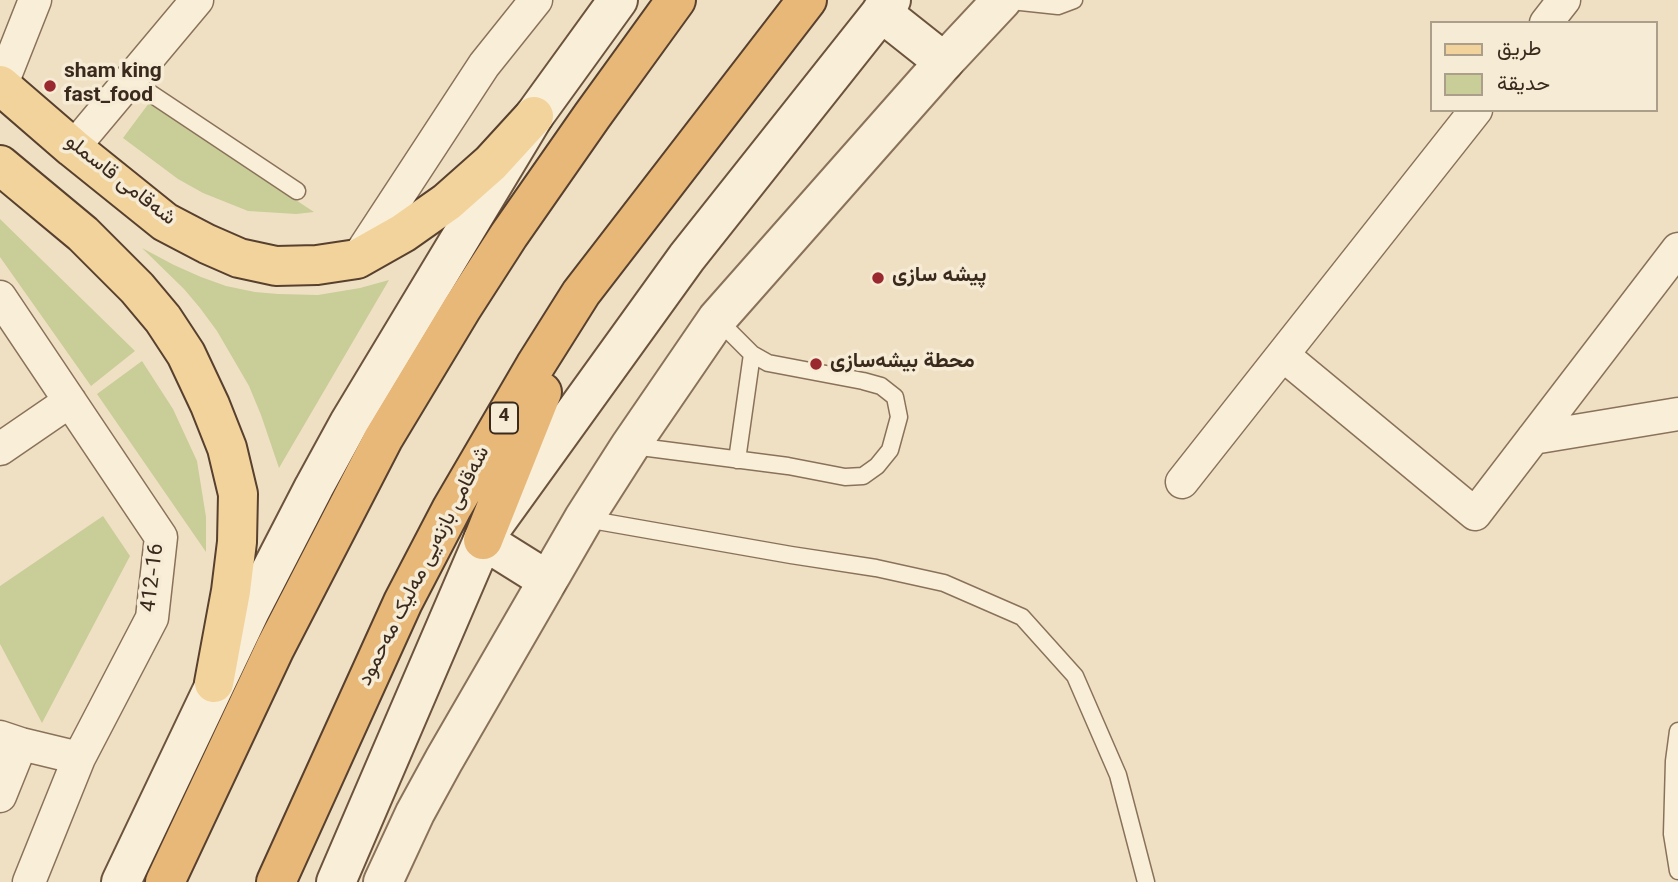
<!DOCTYPE html>
<html>
<head>
<meta charset="utf-8">
<style>
  body { margin:0 }
  #map { position:relative; width:1678px; height:882px; overflow:hidden; background:#efe0c4; font-family:Georgia,Vazirmatn,serif }
  canvas { display:block }
  .legend { position:absolute; left:1430px; top:21px; width:228px; height:91px; box-sizing:border-box; background:#f6ebd4; border:2px solid #ab9e8b; margin:0; padding:9px 12px; list-style:none; font-size:21px; color:#3a2a1e }
  .legend li { display:flex; align-items:center; gap:14px; height:35px }
  .legend b { width:35px; border:2px solid #ab9e8b }
</style>
</head>
<body>
<div id="map">
<canvas width="1678" height="882"></canvas>
<ul class="legend">
<li><b style="height:9px;background:#f2d39c"></b>طريق</li>
<li><b style="height:19px;background:#c9cd98"></b>حديقة</li>
</ul>
</div>
<script>
const ctx = document.querySelector('canvas').getContext('2d');
ctx.lineJoin = 'round';
function fill(path, color) {
  ctx.fillStyle = color;
  ctx.fill(path, 'evenodd');
}
function shape(rows) {
  const path = new Path2D();
  for (const r of rows) {
    path.moveTo(r[0], r[1]);
    for (let i = 2; i < r.length; i += 2) path.lineTo(r[i], r[i + 1]);
  }
  return path;
}
function stroke(path, color, width, dash) {
  ctx.strokeStyle = color;
  ctx.lineWidth = width;
  ctx.lineCap = dash ? 'butt' : 'round';
  ctx.setLineDash(dash || []);
  ctx.stroke(path);
}
function drawText(font, color, halo, rows, align = 'center') {
  ctx.font = font + ' Georgia,Vazirmatn,serif';
  ctx.lineWidth = 7;
  ctx.setLineDash([]);
  ctx.textBaseline = 'middle';
  ctx.strokeStyle = halo;
  ctx.fillStyle = color;
  for (const [text, x, y, turn = 0] of rows) {
    ctx.save();
    ctx.translate(x, y);
    ctx.rotate((+turn || 0) * Math.PI / 180);
    ctx.textAlign = isNaN(turn) ? turn : align;
    if (halo) ctx.strokeText(text, 0, 0);
    ctx.fillText(text, 0, 0);
    ctx.restore();
  }
}
fill(shape([
  [149,103,314,212,296,214,248,211,203,193,178,179,123,138],
  [0,219,135,351,91,386,0,257],
  [142,248,174,265,201,277,226,286,255,292,278,294,318,295,360,288,389,280,279,468,261,415,249,386,217,331,200,308,184,289],
  [142,361,173,409,197,461,206,517,206,552,97,394],
  [103,516,130,556,42,723,0,644,0,586]
]), '#c9cd98');
const service = shape([
  [1002,0,1058,6,1074,0],
  [129,79,297,191],
  [633,446,788,466,845,477,863,476,877,466,890,450,899,417,895,397,881,386,863,381,768,363,752,354,717,319],
  [737,460,752,354],
  [586,519,791,555,876,568,944,583,1022,617,1075,676,1118,775,1146,882],
  [1678,731,1674,761,1672,834,1678,871]
]);
const minor = shape([
  [1546,23,1564,0],
  [1,86,35,0],
  [73,148,197,0],
  [357,259,484,65,536,0],
  [0,297,161,537,152,618,79,758,29,882],
  [1283,355,1475,514,1678,249],
  [1533,438,1678,414],
  [0,449,70,401],
  [1182,482,1476,110],
  [0,737,21,744,79,758],
  [0,796,21,744]
]);
const tertiary = shape([
  [383,882,415,813,444,760,584,518,630,446,717,319,944,62,1002,0]
]);
const secondary = shape([
  [881,12,944,62],
  [483,540,547,580],
  [121,882,250,611,314,487,349,423,534,116,618,0],
  [336,882,483,540,687,257,891,0]
]);
const primary = shape([
  [0,85,73,148,165,222,207,244,239,258,276,266,317,265,357,259,403,233,447,202,491,163,534,116],
  [0,165,83,234,137,288,163,319,186,354,210,405,227,448,238,494,237,542,231,591,214,683]
]);
const trunk = shape([
  [483,540,542,392],
  [165,882,275,648,383,439,462,308,509,235,592,116,676,0],
  [276,882,403,602,452,508,535,366,581,293,807,0]
]);
stroke(service, '#8a725a', 19);
stroke(minor, '#8a725a', 35);
stroke(tertiary, '#8a725a', 42);
stroke(secondary, '#6c533d', 42);
stroke(primary, '#58402f', 42);
stroke(trunk, '#58402f', 42);
stroke(service, '#f9eed8', 16);
stroke(minor, '#f9eed8', 32);
stroke(tertiary, '#f9eed8', 38);
stroke(secondary, '#f9eed8', 38);
stroke(primary, '#f2d39c', 38);
stroke(trunk, '#e8b878', 38);
for (const [x, y, r, color] of [
  [50,86,7,"#9a292f"],
  [878,278,7,"#9a292f"],
  [816,364,7,"#9a292f"]
]) {
  const dot = new Path2D();
  dot.arc(x, y, r, 0, 2 * Math.PI);
  ctx.fillStyle = color;
  ctx.fill(dot);
  stroke(dot, '#f6ebd4', 2.5);
}
for (const [x, y, w] of [
  [504,418,28]
]) {
  const box = new Path2D();
  box.roundRect(x - w / 2, y - 15.5, w, 31, 5);
  ctx.fillStyle = '#f6ebd4';
  ctx.fill(box);
  stroke(box, '#3a2a1e', 2);
}
drawText('bold 19px', '#3a2a1e', null, [
  ["4",504,418]
]);
drawText('bold 21px', '#3a2a1e', '#f6ebd4', [
  ["sham king",64,74],
  ["fast_food",64,98],
  ["پیشه سازی",892,278],
  ["محطة بیشەسازی",830,364]
], 'left');
drawText('21px', '#3a2a1e', '#f6ebd4', [
  ["شەقامی قاسملو",119,182,38],
  ["شەقامی بازنەیی مەلیک مەحمود",426,567,-63],
  ["412-16",155,578,-83]
]);
</script>
</body>
</html>
